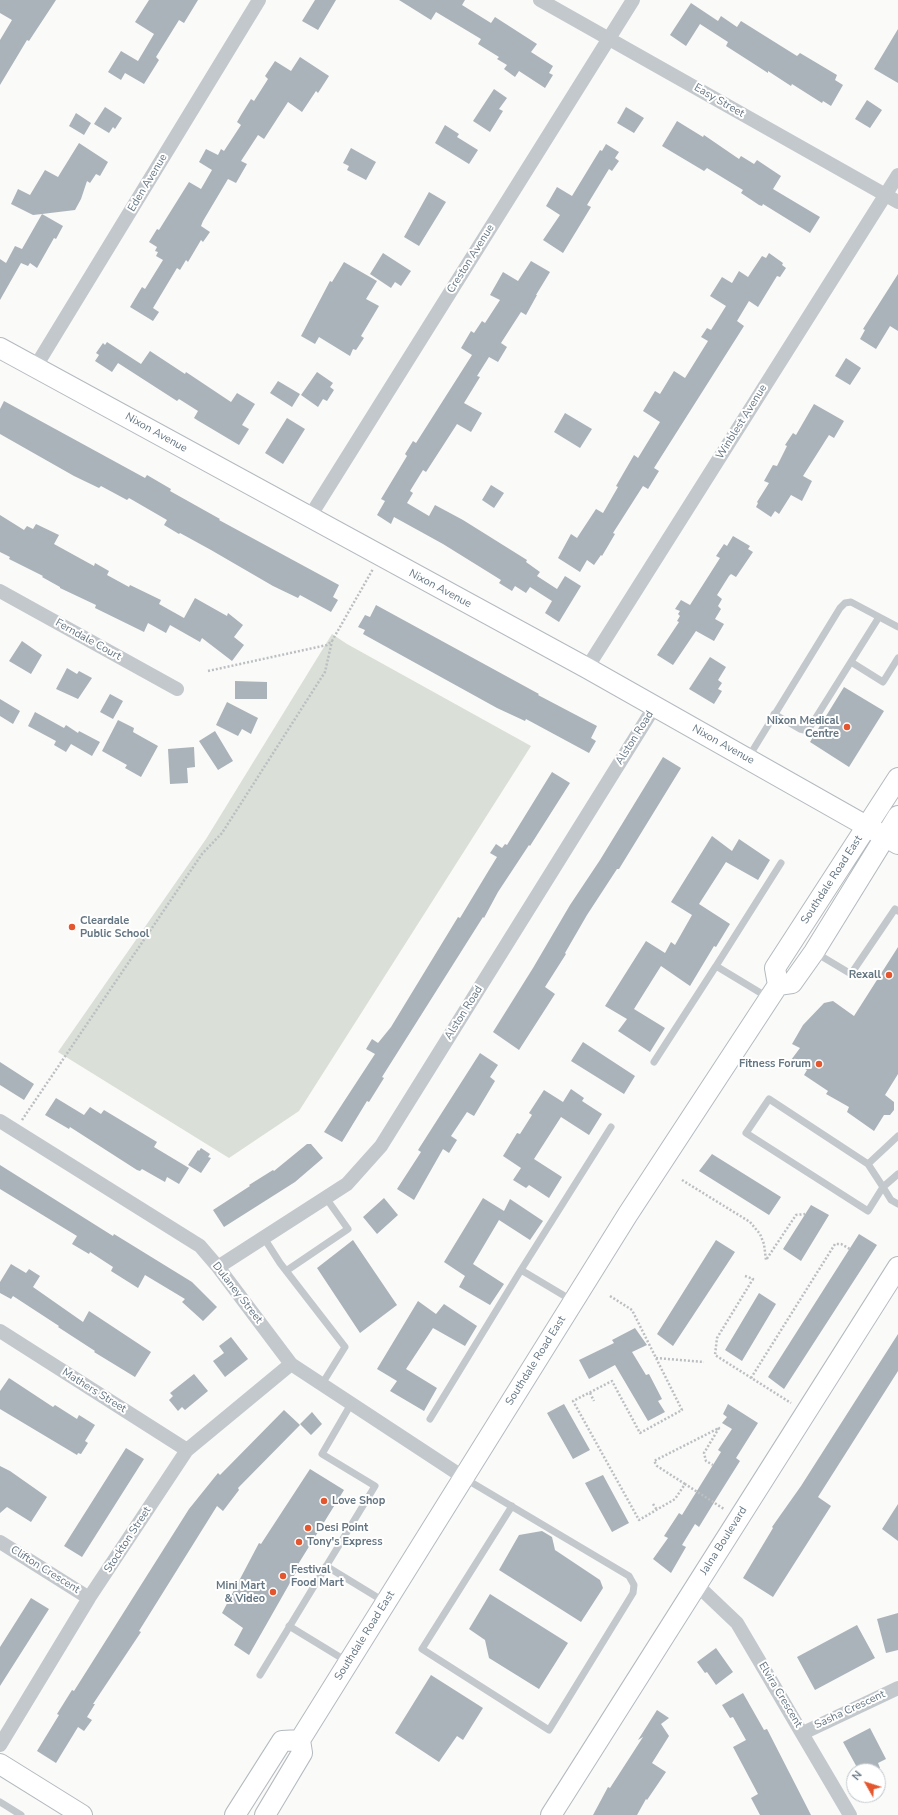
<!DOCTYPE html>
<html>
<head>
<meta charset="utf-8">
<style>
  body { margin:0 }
  #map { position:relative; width:898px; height:1815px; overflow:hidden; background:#fafaf8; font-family:"Nunito Sans",sans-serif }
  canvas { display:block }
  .north { position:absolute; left:846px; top:1763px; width:40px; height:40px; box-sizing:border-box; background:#fff; border:1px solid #c1c8cd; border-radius:50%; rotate:309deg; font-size:11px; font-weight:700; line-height:16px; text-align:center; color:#657683 }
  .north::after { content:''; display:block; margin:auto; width:14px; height:18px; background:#e4572e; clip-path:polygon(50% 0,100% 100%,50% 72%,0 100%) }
</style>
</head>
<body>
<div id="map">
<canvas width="898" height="1815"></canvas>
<div class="north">N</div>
</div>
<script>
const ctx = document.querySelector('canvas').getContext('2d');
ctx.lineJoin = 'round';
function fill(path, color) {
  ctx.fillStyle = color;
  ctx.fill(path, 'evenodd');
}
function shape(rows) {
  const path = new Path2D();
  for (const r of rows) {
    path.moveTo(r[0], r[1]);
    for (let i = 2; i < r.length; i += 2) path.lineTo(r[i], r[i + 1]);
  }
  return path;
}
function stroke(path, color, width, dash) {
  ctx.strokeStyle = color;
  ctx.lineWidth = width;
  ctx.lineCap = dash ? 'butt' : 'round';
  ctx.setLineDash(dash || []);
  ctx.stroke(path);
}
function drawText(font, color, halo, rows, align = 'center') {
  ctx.font = font + ' "Nunito Sans",sans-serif';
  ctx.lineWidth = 4;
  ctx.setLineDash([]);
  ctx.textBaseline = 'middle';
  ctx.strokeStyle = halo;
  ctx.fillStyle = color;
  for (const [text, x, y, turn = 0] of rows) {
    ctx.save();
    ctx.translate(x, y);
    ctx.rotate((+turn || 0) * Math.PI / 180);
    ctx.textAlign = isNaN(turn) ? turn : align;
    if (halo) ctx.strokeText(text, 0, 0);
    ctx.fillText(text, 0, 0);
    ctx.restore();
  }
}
fill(shape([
  [332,634,347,644,531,746,299,1111,229,1158,58,1052,206,839]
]), '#dadfd7');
fill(shape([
  [0,0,56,0,29,41,27,40,0,85,0,40,12,20,0,13],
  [149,0,198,0,184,23,179,20,156,57,159,60,144,84,125,73,121,80,108,72,121,51,138,61,154,34,135,22],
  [315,0,336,0,318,30,302,21],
  [399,0,465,0,462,5,491,23,495,17,537,44,531,52,553,66,549,73,553,75,545,88,519,71,515,77,504,69,507,65,497,59,499,57,478,44,481,39,436,12,431,20],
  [691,3,718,21,721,16,737,27,741,21,797,56,800,53,837,75,835,80,843,85,831,106,823,101,822,103,792,84,791,86,768,71,768,73,751,62,726,46,728,42,700,24,686,46,670,35],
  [898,29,898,83,874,69],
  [300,57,329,76,318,93,316,91,302,112,288,102,264,139,258,135,241,161,247,164,236,183,228,179,203,221,201,226,210,232,203,242,201,240,188,262,186,260,180,270,177,268,153,308,159,312,153,321,130,307,142,287,145,289,163,260,156,256,158,252,155,251,157,247,149,242,157,229,159,230,189,182,201,189,212,170,199,162,206,149,218,155,221,149,224,151,241,125,237,122,241,115,251,99,254,101,268,79,265,76,275,61,291,71],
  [494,89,507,98,499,109,503,111,490,132,473,121],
  [867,100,882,110,870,128,855,119],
  [105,107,122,118,115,129,113,127,109,133,94,124],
  [626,107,644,118,634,133,617,123],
  [76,113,91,123,84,135,69,126],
  [677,121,703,137,704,135,739,159,741,156,754,164,757,160,781,176,773,189,820,217,810,233,763,204,762,206,759,205,741,193,743,190,707,168,704,171,662,146],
  [445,125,459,134,457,137,478,150,469,164,435,143],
  [79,143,108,162,100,176,96,174,90,183,87,181,81,199,75,210,42,214,63,226,56,239,54,238,37,268,30,263,28,266,21,263,0,300,0,259,6,263,15,246,22,249,42,214,33,215,11,204,18,189,30,195,45,170,58,177],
  [606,144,619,152,615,158,619,161,612,171,609,169,587,205,591,207,563,253,543,240,560,215,546,206,557,187,572,196,600,150,602,151],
  [351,148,376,162,366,180,347,170,349,166,343,163],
  [429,192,446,202,419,246,404,237],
  [383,253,411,271,401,286,395,282,391,288,370,274],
  [769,253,783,263,782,265,786,268,780,277,777,276,758,307,749,301,737,321,744,326,654,468,659,471,648,489,643,486,613,533,615,534,602,556,601,555,594,565,587,560,580,572,558,558,571,534,577,538,596,509,603,513,618,487,616,486,634,455,638,458,660,422,643,411,655,391,660,394,674,371,685,378,708,341,701,337,707,328,711,330,726,306,710,296,722,277,732,283,739,271,748,277,762,256,766,258],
  [531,261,550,272,536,295,537,295,526,315,521,312,501,343,507,347,498,362,489,357,477,376,480,377,464,403,482,413,471,432,457,424,426,472,423,470,410,491,413,493,407,503,429,516,435,505,463,520,527,560,526,562,540,572,537,576,557,589,565,576,581,586,559,622,545,613,552,601,530,587,526,593,515,586,512,591,499,583,501,580,443,544,394,517,391,524,377,515,385,501,381,499,407,456,405,454,413,441,416,443,472,355,461,348,471,331,474,333,482,321,485,323,500,300,490,295,503,272,518,281],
  [344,262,377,281,366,299,379,306,361,336,364,338,356,350,353,349,350,356,319,337,315,344,301,336,330,281,332,282],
  [898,274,898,331,890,326,876,349,860,339,865,330,863,329],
  [107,342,141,364,150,351,185,374,186,372,231,402,237,393,255,404,242,425,249,429,239,445,197,420,194,418,198,411,179,399,177,401,118,363,112,372,95,361,99,355,96,353,103,343,105,345],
  [846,358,861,368,850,385,835,376],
  [317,372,333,383,330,387,334,390,327,401,323,399,318,407,301,395],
  [278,381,300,394,292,407,270,393],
  [4,401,145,478,147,475,171,489,170,491,220,519,219,520,339,585,333,597,338,600,331,612,300,595,298,598,273,586,211,550,180,533,179,534,164,525,167,520,129,498,127,500,101,486,99,488,74,476,0,434,0,409],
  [814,404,844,421,834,438,829,435,803,476,812,481,802,501,791,495,779,514,775,511,771,517,756,507,758,503,757,502,769,483,764,481,773,465,777,466,787,446,785,445,793,433,796,435],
  [565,413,592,429,580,448,554,432],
  [287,418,305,429,283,464,265,453],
  [491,485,504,493,494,508,482,500],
  [0,515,24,530,27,526,33,529,36,524,59,535,54,544,94,566,95,563,109,571,107,575,129,587,130,585,161,600,159,604,184,618,195,598,227,616,228,613,243,625,234,637,244,645,232,661,202,638,200,642,170,625,166,633,148,623,144,632,95,608,96,605,60,588,60,587,42,577,43,576,9,559,10,557,0,552],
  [733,536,750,546,748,549,753,552,736,577,731,574,729,576,717,595,722,599,718,606,721,609,715,619,724,624,714,641,696,631,673,665,657,655,679,622,677,621,680,616,678,614,680,611,675,609,681,600,690,605,720,558,716,556,724,544,727,546],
  [376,605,539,694,538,695,597,726,591,738,596,741,589,753,526,719,525,721,497,708,363,634,365,630,358,627,365,615,370,617],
  [22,641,42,655,31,674,9,661],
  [710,657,726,667,718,680,722,683,718,689,722,691,714,704,689,689],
  [67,668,77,674,79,671,92,678,78,699,56,689],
  [235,681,267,682,267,699,235,699],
  [844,687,884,711,849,767,810,742],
  [110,694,123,701,113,719,100,712],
  [0,699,20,711,13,724,0,716],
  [227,702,258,718,251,734,242,729,238,736,216,725],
  [35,712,64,728,66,725,78,733,79,731,100,742,92,756,71,744,66,752,54,745,56,741,28,726],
  [118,720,134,728,133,732,158,746,141,777,125,768,127,765,102,751],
  [215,731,233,761,218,770,199,741],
  [194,747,195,767,187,768,188,783,170,784,168,749],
  [663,757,681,768,619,869,617,869,587,915,565,953,566,954,545,987,555,994,519,1050,493,1032,533,968,570,905,600,860],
  [552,772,570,783,530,846,529,845,498,892,484,918,483,917,382,1077,384,1078,369,1102,367,1101,342,1142,324,1132,375,1054,366,1049,372,1039,378,1043,391,1027,458,917,460,918,489,870,497,857,490,853,496,844,502,848,505,844,507,845],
  [712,836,732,851,739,839,770,860,758,880,726,862,699,904,730,924,716,947,714,946,690,986,661,966,634,1009,665,1028,650,1052,618,1031,627,1019,605,1006,646,941,665,953,671,942,675,945,692,915,671,902],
  [898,947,898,1074,885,1095,894,1102,894,1110,890,1115,884,1115,874,1131,847,1112,849,1107,826,1094,828,1091,804,1075,807,1070,791,1060,800,1048,792,1044,803,1025,824,1003,833,1001,854,1016],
  [583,1042,635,1076,624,1094,571,1061],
  [480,1053,498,1065,490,1077,495,1081,474,1116,467,1112,451,1136,457,1140,449,1153,443,1149,414,1200,397,1189,421,1152,418,1150],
  [0,1062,34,1084,24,1100,0,1085],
  [571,1089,584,1098,582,1101,602,1114,589,1135,561,1117,534,1159,562,1177,549,1198,529,1185,526,1188,513,1180,521,1168,503,1156,517,1133,520,1134,532,1115,529,1113,544,1090,563,1102],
  [56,1098,84,1115,90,1107,101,1114,104,1110,157,1142,154,1147,189,1168,179,1184,167,1177,165,1182,142,1169,140,1171,137,1170,70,1127,69,1129,45,1115],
  [307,1144,311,1144,323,1158,295,1182,224,1227,213,1210,250,1186,249,1185,273,1170,274,1171],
  [201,1148,210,1154,208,1157,211,1158,201,1173,188,1165,198,1150,199,1151],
  [712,1154,781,1197,769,1215,699,1171],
  [0,1165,113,1236,114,1234,192,1282,217,1307,203,1321,182,1302,185,1299,145,1275,138,1288,111,1271,113,1267,90,1252,89,1254,72,1244,77,1236,0,1189],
  [384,1198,398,1215,377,1234,363,1217],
  [483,1198,504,1211,510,1199,543,1221,530,1240,499,1220,473,1264,504,1284,490,1305,459,1287,465,1276,444,1262],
  [811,1205,829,1215,801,1261,783,1249],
  [859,1234,877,1245,784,1389,768,1377],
  [353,1240,397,1305,360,1333,317,1268],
  [716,1240,735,1252,673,1346,657,1334],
  [11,1264,26,1273,29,1269,40,1276,33,1287,83,1322,89,1311,151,1352,135,1377,94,1352,95,1351,58,1327,59,1326,13,1296,11,1299,0,1293,0,1282],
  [759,1293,776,1304,742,1361,725,1350],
  [418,1301,436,1314,444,1304,477,1326,465,1346,433,1328,406,1369,437,1388,424,1411,390,1391,397,1381,377,1369],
  [635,1328,647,1345,632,1352,646,1375,649,1374,662,1399,658,1401,665,1412,648,1421,615,1365,589,1379,579,1360,614,1343,612,1340],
  [898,1334,898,1371,818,1497,831,1506,773,1597,743,1578,773,1528,772,1527,801,1486],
  [231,1337,248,1359,225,1377,213,1361,224,1353,219,1346],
  [194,1374,208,1391,185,1410,182,1407,178,1411,169,1400,173,1396,170,1393],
  [9,1378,53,1407,55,1405,77,1419,79,1415,95,1425,85,1441,88,1443,81,1454,78,1453,77,1455,0,1409,0,1391],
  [564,1404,590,1450,573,1459,547,1413],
  [728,1404,758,1423,736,1458,740,1461,718,1496,699,1527,695,1524,682,1545,686,1547,671,1573,653,1559,668,1538,664,1536,679,1513,682,1515,721,1452,718,1450,732,1429,722,1423,727,1417,723,1414],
  [284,1410,300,1425,238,1488,239,1490,223,1511,217,1506,139,1631,141,1632,93,1704,95,1704,87,1717,92,1720,84,1731,78,1727,56,1763,37,1751,59,1715,57,1714,72,1690,74,1691,189,1509,218,1473,220,1475],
  [312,1412,322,1424,311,1435,300,1424],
  [126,1448,144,1459,82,1557,64,1546],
  [0,1466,10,1471,47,1497,31,1522,7,1507,0,1513],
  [310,1469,344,1490,297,1566,299,1567,249,1655,234,1645,243,1628,222,1613,259,1543,261,1544],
  [603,1475,629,1523,612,1532,585,1483],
  [898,1504,898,1541,882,1529],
  [542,1531,552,1537,555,1550,600,1580,603,1588,581,1622,499,1570,519,1535],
  [490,1594,568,1643,539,1689,489,1658,485,1640,469,1629],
  [31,1598,49,1609,0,1686,0,1647],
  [898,1613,898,1650,886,1653,877,1619],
  [857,1625,875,1658,815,1690,797,1657],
  [716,1648,733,1672,716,1685,707,1672,705,1673,697,1662],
  [431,1675,483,1708,463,1740,457,1736,439,1762,395,1733],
  [743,1693,764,1730,767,1729,811,1815,760,1815,751,1798,758,1794,733,1747,746,1740,733,1717,730,1718,722,1705],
  [657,1710,669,1718,661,1724,669,1736,652,1763,666,1772,647,1800,646,1799,637,1815,593,1815,608,1787,610,1788,643,1737,638,1740],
  [870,1728,886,1759,878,1763,880,1768,874,1771,859,1771,843,1742]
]), '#aab3b9');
const secondary = shape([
  [0,348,587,668,898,844],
  [778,985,792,983,814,952,898,816],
  [0,1764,82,1815],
  [235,1815,282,1741,300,1740],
  [265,1815,302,1753,300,1740,628,1214,778,985,775,968,898,778],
  [551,1815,898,1267]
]);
stroke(secondary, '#b3babf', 22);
stroke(shape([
  [208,671,327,645,332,641,373,569],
  [22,1120,202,854,222,833,325,672,332,641],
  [682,1180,750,1222,760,1234,764,1244,766,1260,796,1215,805,1214],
  [745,1276,753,1279,717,1338,715,1355,791,1403],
  [610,1296,632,1310,682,1410,640,1433,612,1381,573,1401,639,1520,675,1499,685,1484,724,1509],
  [656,1358,704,1362],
  [751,1378,835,1244,841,1244,850,1249],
  [590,1393,594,1401],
  [685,1484,657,1466,654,1461,719,1428,704,1453,706,1461,713,1465],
  [653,1504,657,1510]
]), '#bbbfc2', 2.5, [2, 2]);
stroke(shape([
  [851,662,883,682,898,658],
  [774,714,800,729,804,730,810,727,879,617],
  [748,758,840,608,845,603,851,602,898,627],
  [816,953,851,974,895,909,898,911],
  [769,998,716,966,781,863],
  [654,1062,716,966],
  [868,1164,898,1136],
  [898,1174,883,1187,868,1211,746,1133,769,1099,868,1164,883,1187,891,1200,898,1204],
  [264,1238,280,1263,345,1347,322,1384],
  [521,1270,611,1127],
  [286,1271,348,1229,326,1198],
  [430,1419,521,1270,573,1301],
  [464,1478,629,1576,634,1585,633,1593,549,1730,422,1649,512,1506],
  [326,1566,385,1602],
  [289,1626,348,1662],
  [260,1675,375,1486,322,1454,351,1404],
  [0,1802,21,1815]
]), '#c3c8cc', 7);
stroke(shape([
  [540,0,898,202],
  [36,366,259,0],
  [309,518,633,0],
  [0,591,177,689],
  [587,668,898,175],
  [0,1121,200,1246,218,1267,291,1364,463,1477],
  [218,1267,347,1184,381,1146,655,706],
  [0,1331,187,1450],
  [0,1542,89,1598],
  [696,1584,737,1623,850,1815],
  [803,1733,898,1688],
  [0,1745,89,1598,187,1450,291,1364]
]), '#c3c8cc', 14);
stroke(secondary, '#fff', 20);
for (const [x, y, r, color] of [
  [847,727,4,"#e4572e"],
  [72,927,4,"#e4572e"],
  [889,975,4,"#e4572e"],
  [819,1064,4,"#e4572e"],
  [324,1501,4,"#e4572e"],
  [308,1528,4,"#e4572e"],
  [299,1542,4,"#e4572e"],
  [283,1576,4,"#e4572e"],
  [273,1592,4,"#e4572e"]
]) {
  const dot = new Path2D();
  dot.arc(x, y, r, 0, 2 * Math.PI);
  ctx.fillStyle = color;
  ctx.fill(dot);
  stroke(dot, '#fff', 1.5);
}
drawText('11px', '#657683', '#fff', [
  ["Easy Street",719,101,30],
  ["Eden Avenue",148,183,-59],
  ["Creston Avenue",471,259,-58],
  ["Winblest Avenue",742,422,-58],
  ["Nixon Avenue",156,433,29],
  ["Nixon Avenue",440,589,28],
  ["Ferndale Court",88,640,29],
  ["Alston Road",635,738,-58],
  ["Nixon Avenue",723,745,29],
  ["Southdale Road East",832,880,-57],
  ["Alston Road",464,1013,-58],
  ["Dulaney Street",237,1293,52],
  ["Southdale Road East",536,1361,-58],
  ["Mathers Street",94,1391,32],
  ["Stockton Street",128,1540,-57],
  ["Jalna Boulevard",724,1541,-58],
  ["Clifton Crescent",45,1570,32],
  ["Southdale Road East",365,1636,-58],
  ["Elvira Crescent",780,1695,59],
  ["Sasha Crescent",850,1710,-25]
]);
drawText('bold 11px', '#657683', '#fff', [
  ["Nixon Medical",839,721,"right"],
  ["Centre",839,734,"right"],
  ["Cleardale",80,921],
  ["Public School",80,934],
  ["Rexall",881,975,"right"],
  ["Fitness Forum",811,1064,"right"],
  ["Love Shop",332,1501],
  ["Desi Point",316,1528],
  ["Tony's Express",307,1542],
  ["Festival",291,1570],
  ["Food Mart",291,1583],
  ["Mini Mart",265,1586,"right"],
  ["& Video",265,1599,"right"]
], 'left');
</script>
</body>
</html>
